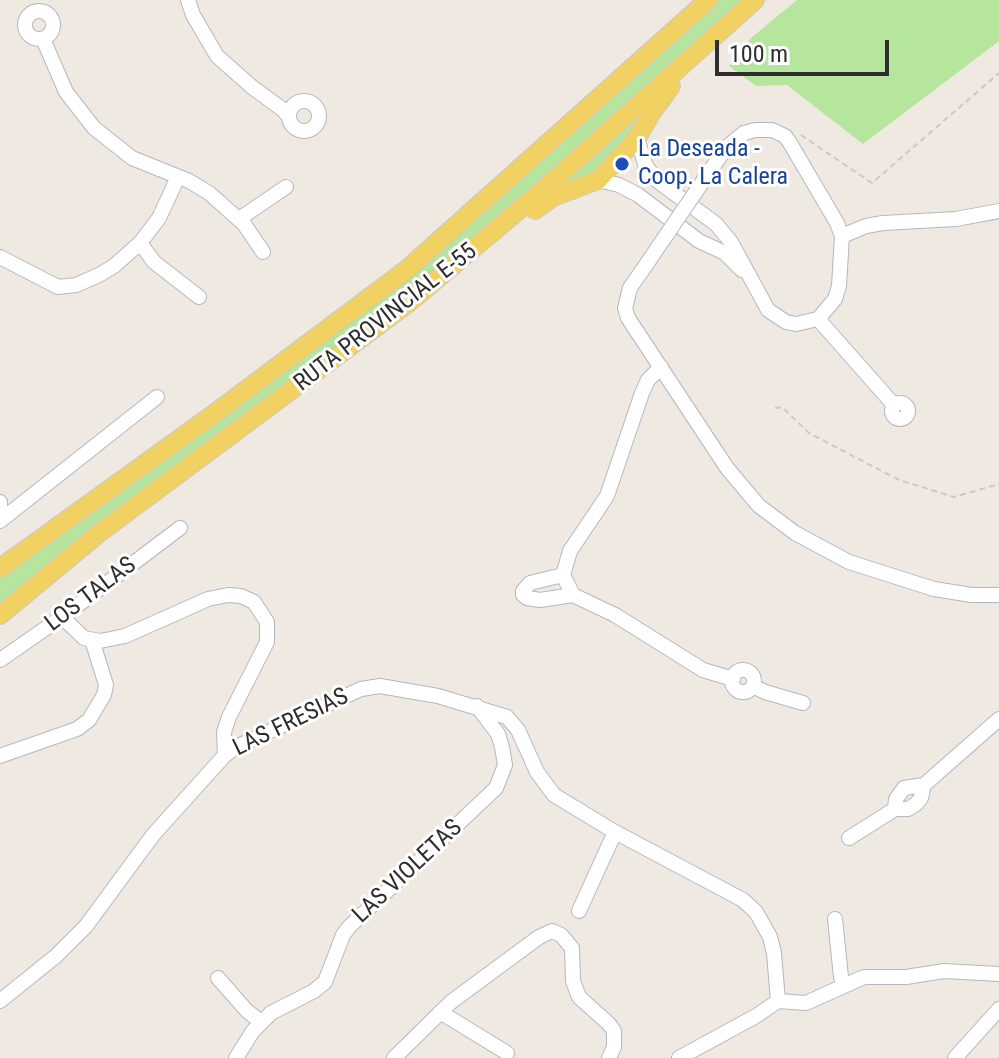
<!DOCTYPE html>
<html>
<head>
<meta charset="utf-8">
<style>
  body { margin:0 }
  #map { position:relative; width:999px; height:1058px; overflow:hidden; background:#efe9e1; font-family:"Roboto Condensed",sans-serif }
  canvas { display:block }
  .scale { position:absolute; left:715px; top:40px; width:174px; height:36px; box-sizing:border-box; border:4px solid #2e2e2e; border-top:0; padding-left:10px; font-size:24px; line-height:28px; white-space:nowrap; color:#2e2e2e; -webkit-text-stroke:6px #fff; paint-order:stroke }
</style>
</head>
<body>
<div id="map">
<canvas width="999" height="1058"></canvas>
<div class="scale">100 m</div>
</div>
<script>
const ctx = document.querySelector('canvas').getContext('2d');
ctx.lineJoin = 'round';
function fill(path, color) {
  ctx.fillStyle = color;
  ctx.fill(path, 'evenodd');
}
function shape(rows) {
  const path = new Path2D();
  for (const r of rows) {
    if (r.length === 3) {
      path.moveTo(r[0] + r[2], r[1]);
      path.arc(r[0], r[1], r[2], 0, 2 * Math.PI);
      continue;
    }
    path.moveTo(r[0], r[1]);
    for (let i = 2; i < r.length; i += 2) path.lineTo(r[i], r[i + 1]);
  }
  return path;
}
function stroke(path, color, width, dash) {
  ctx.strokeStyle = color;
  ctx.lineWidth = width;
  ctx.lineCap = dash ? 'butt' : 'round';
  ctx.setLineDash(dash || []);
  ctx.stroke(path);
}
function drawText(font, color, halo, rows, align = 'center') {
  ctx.font = font + ' "Roboto Condensed",sans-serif';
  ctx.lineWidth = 6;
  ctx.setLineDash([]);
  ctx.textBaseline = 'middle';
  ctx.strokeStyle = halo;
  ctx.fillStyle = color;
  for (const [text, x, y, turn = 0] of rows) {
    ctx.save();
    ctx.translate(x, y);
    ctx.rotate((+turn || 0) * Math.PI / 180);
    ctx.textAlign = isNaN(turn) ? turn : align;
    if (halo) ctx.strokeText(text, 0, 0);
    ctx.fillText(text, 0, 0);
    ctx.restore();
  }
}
fill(shape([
  [719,0,746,0,475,241,0,607,0,577,237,405,645,66],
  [797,0,999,0,999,41,863,144,787,85,756,86,729,66,751,38],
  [644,113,636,129,594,174,564,183]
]), '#b6e59e');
const minor = shape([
  [188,0,193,15,217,56,252,87,282,109,289,117],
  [39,25,14],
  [43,39,66,92,94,128,132,158,189,181,209,193,244,224,263,252],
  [304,116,15],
  [637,138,645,164,655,179,716,224,731,242,768,310,786,322,796,324,818,319,835,299,839,286,842,236,837,223,790,143,785,136,772,130,755,130,744,133,727,147,714,165],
  [598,180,619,185,638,195,699,241,725,253,742,270],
  [239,219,286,187],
  [842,236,866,226,883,223,956,219,999,211],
  [140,243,154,262,199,297],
  [0,257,58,287,76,285,99,275,114,266,140,243,159,218,178,177],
  [648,262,630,288,625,308,628,318,727,468,759,506,795,533,849,562,934,589,972,595,999,595],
  [818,319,894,405],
  [661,367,648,380,642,393,607,496,570,551,563,575,573,595,615,615,703,670,733,679],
  [900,411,8],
  [0,502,0,518],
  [0,521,157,397],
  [563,575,530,583,523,591,523,595,527,598,540,600,573,595],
  [62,617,84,638,100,641,125,636,208,599,228,595,241,596,254,602,267,622,267,642,229,717,224,732,225,755],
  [0,660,62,617,180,528],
  [743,681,11],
  [753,686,765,692,803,703],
  [0,756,77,729,89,720,104,695,106,685,92,640],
  [895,809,896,799,904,788,924,785],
  [849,838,895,809,908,809,916,804,921,798,924,785,999,719],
  [579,911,615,832],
  [835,919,841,977,845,985],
  [218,978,247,1011,261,1022],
  [0,1001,56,956,86,926,153,835,225,755,236,747,361,689,380,686,438,696,507,717,518,730,537,772,554,795,615,832,743,900,756,912,770,937,774,953,778,1001],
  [778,1001,806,1003,864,977,906,977,944,971,999,974],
  [440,1012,507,1053],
  [236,1058,253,1031,271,1013,314,991,325,982,343,935,349,927,496,788,505,765,502,747,498,734,477,706],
  [394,1058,451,1002,539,937,552,931,561,935,572,948,573,981,579,997,609,1024,614,1031,614,1047,609,1058],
  [679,1058,756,1016,778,1001],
  [955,1058,999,1009]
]);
const major = shape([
  [535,210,553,197,598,180,637,138,652,112,671,86],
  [0,568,215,413,406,270,708,0],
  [0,615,99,533,407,304,539,193,755,0]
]);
stroke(minor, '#b4b7c1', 16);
stroke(major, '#c9c9c9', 20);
stroke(shape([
  [801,135,872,183,999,73],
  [775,408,782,407,809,433,899,480,954,497,999,484]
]), '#c9c9c9', 2, [6, 4]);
stroke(minor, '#fff', 14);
stroke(major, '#f2d163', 18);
const minorBridge = shape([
  [648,262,714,165]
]);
stroke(minorBridge, '#b4b7c1', 16, []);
stroke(minorBridge, '#fff', 14);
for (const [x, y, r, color] of [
  [622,164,8,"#1a4fb4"]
]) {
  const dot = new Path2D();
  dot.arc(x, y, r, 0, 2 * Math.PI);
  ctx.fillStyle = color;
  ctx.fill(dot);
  stroke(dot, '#fff', 3);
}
drawText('24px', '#164399', '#fff', [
  ["La Deseada -",638,150],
  ["Coop. La Calera",638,178]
], 'left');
drawText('24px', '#2e2e2e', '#fff', [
  ["RUTA PROVINCIAL E-55",386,318,-38],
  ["LOS TALAS",91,595,-37],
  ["LAS FRESIAS",291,723,-26],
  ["LAS VIOLETAS",408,872,-43]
]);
</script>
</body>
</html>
